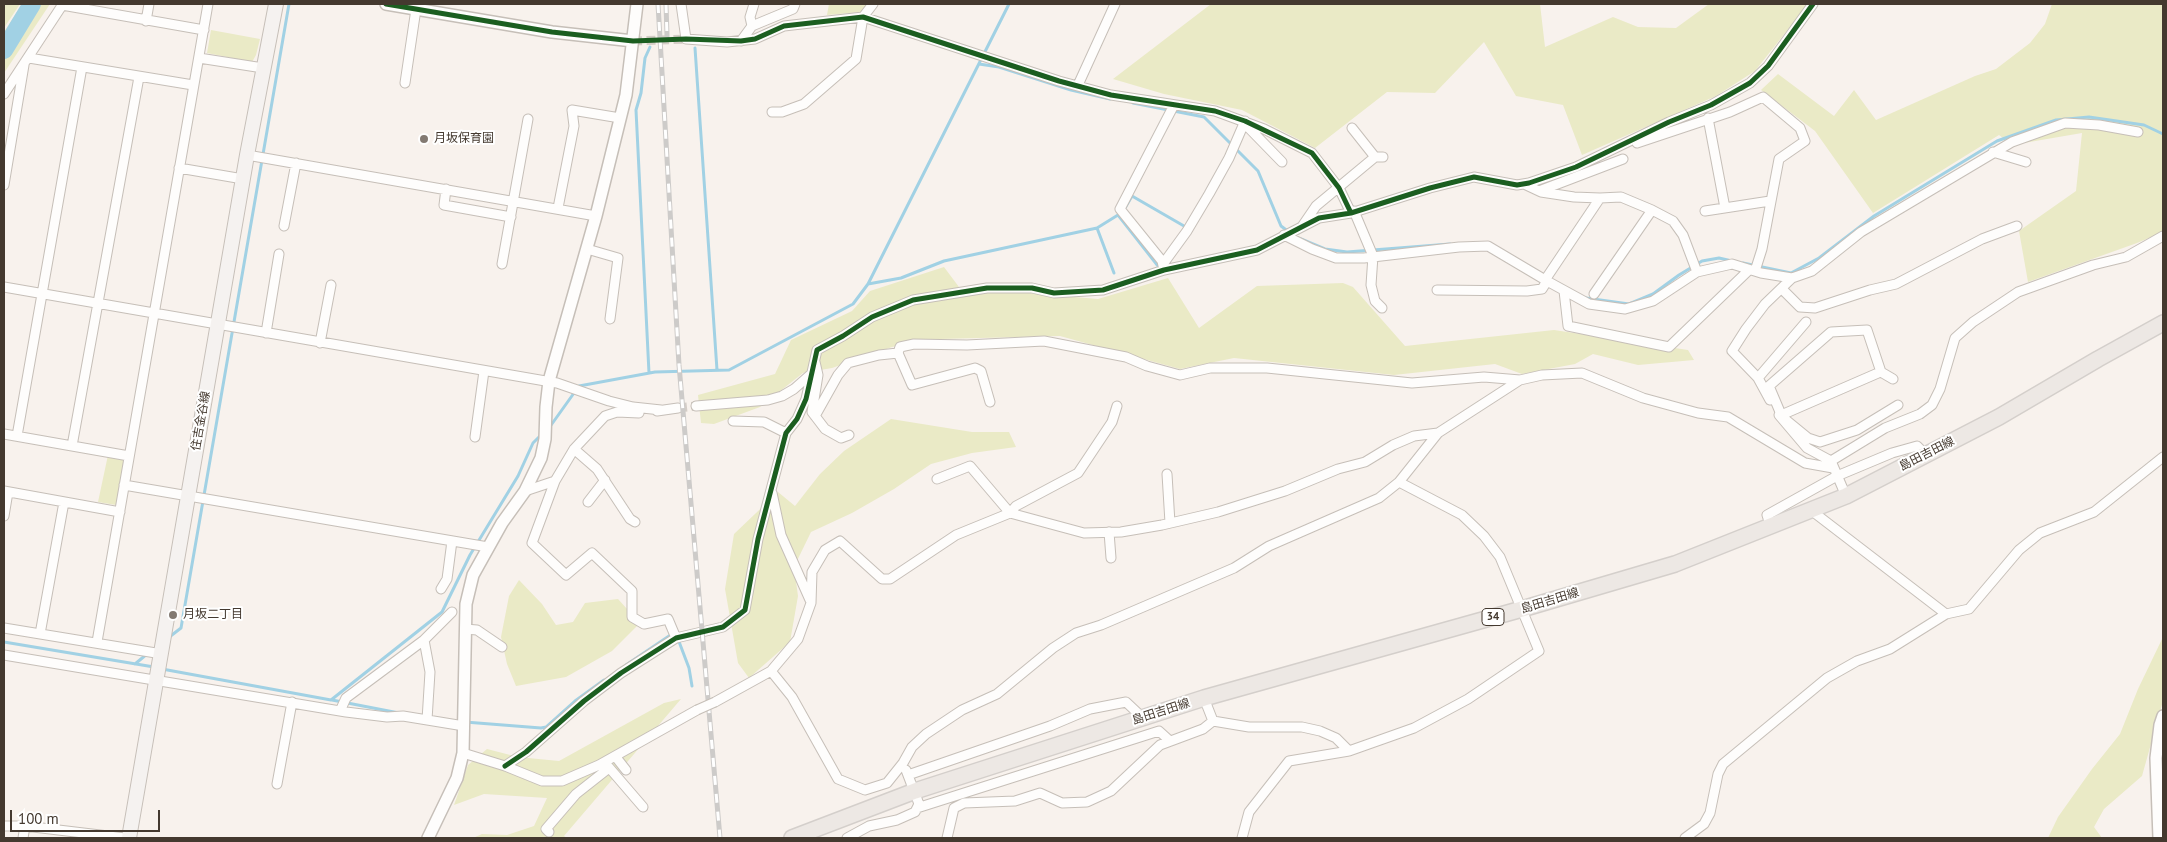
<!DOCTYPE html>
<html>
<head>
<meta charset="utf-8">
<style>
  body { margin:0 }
  #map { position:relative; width:2167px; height:842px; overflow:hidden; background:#f8f2ed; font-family:"PT Sans",sans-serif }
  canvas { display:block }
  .frame { position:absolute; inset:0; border:5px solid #44392f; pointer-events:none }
  .scale { position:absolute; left:10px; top:810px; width:150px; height:22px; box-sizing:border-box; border:2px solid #44392f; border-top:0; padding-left:6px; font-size:15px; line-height:18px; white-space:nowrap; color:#44392f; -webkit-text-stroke:4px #fff; paint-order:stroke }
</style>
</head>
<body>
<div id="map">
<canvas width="2167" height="842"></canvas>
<div class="frame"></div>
<div class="scale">100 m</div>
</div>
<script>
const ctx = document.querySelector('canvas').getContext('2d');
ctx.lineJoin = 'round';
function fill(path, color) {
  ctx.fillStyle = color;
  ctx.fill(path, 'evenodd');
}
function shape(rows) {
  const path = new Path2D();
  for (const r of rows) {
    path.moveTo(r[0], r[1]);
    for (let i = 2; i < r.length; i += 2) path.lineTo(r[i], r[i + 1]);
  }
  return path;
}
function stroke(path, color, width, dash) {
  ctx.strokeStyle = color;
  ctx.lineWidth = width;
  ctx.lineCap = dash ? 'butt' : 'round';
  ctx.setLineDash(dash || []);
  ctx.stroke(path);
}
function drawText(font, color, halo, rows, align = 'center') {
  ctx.font = font + ' "PT Sans","Noto Sans JP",sans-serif';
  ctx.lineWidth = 4;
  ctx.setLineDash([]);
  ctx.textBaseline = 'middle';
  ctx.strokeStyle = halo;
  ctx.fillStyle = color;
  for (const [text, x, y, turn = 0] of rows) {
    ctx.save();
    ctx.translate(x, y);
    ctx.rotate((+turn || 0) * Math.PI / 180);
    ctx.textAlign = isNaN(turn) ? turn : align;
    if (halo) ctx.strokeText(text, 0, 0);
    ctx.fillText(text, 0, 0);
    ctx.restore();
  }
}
fill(shape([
  [4,4,20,4,4,28],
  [22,4,50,4,4,73,4,32],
  [829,4,869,4,861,12,827,15],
  [1211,4,1540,4,1545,47,1613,17,1638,27,1676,28,1709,4,1808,4,1755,71,1716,96,1582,155,1563,105,1516,96,1484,42,1435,93,1387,92,1315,148,1242,110,1164,94,1113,79],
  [2052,4,2163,4,2163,232,2137,243,2028,282,2019,231,2076,191,2082,133,2012,145,1999,135,1873,213,1815,131,1761,90,1778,74,1834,116,1854,90,1876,120,1975,76,1996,69,2030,43,2045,24],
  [211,30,260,39,256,55,252,62,207,53],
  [944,267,959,287,1098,299,1168,278,1199,328,1257,286,1343,283,1353,287,1405,346,1554,330,1688,350,1694,360,1638,365,1593,354,1575,364,1522,374,1495,364,1394,375,1234,358,1180,369,1060,336,940,339,892,347,832,368,803,373,760,407,714,424,701,423,698,395,775,374,791,340,852,311,870,291],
  [891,419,972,432,1009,432,1016,447,972,453,931,464,894,489,852,513,811,532,794,567,798,596,790,642,749,678,738,663,725,589,734,534,778,492,795,506,820,474,844,451],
  [108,455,126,458,116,505,98,502],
  [519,580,542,604,556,625,573,622,585,603,618,599,628,610,638,625,612,651,566,677,516,686,507,664,501,637,509,596],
  [2163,637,2163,701,2142,776,2104,809,2094,827,2102,838,2048,838,2058,817,2092,769,2120,734,2138,689],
  [681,699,564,836,567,838,473,838,482,834,507,835,534,826,547,798,484,794,454,805,468,765,487,749,518,757,559,761,664,703]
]), '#eaeac6');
stroke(shape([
  [695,48,717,370],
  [979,64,999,67,1071,90,1110,99],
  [1133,103,1204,117,1258,171,1281,226,1289,232],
  [1125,208,1132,196,1184,226],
  [1097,228,1114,273],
  [1301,239,1325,249,1347,252,1450,244],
  [1743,263,1791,273,1819,258,1874,216,1997,141,2056,120,2089,117,2144,125,2163,134],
  [868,284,901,278,944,261,1097,228,1118,215,1158,266],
  [1586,298,1629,304,1653,294,1679,275,1702,261,1719,258,1732,261],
  [649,373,636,110,641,93,645,58,650,47],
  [549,428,579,386,655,372,729,370,853,304,868,284,1009,4],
  [168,638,181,628,289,4],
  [678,639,689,668,692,686],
  [4,642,154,667],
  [135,664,147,654],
  [626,665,672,634],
  [162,669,331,700,442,612,470,555,518,476,533,443,542,434],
  [332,700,399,713],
  [465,722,541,728,546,727,575,701,604,680]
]), '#a1d1e4', 3);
stroke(shape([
  [4,50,32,4]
]), '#a1d1e4', 18);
stroke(shape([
  [633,41,686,39],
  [678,408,696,406]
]), '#d4cdc7', 9, [9, 4.5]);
const minor = shape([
  [681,4,686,39,727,42,755,39,784,26,863,17,1059,81,1111,95,1215,111,1264,129,1312,153,1339,188,1351,213],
  [62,5,204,30],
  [146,21,149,4],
  [752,26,750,17,754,4],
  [741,41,752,26,793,9,795,4],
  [29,58,193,85],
  [199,58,263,68],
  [405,83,416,9],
  [1078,85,1115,4],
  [4,94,63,4],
  [772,112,782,112,804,104,856,59,863,17,873,4],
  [1708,118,1725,208],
  [1244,123,1282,162],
  [1352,128,1375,157,1383,157],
  [1637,143,1730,112,1763,97,1800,128,1805,141,1779,159,1762,249,1755,271],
  [1993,152,2026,162],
  [247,155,596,216],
  [179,168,243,179],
  [1524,184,1541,192,1574,197,1600,198,1545,280],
  [4,185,24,65],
  [446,189,444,205,511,217],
  [1539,191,1623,159],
  [558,208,574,126,572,110,620,118],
  [1354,211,1373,256,1371,285,1375,301,1382,308],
  [1705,211,1770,201],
  [1303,225,1316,206,1375,157],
  [284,226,296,163],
  [1284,235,1312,249,1336,258,1364,258,1459,247,1488,246,1547,281,1542,289,1527,291,1437,290],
  [587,249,618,258,610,319],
  [502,264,528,119],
  [1163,264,1187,231,1209,194,1229,158,1245,121],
  [1164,270,1162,261,1120,209,1174,105],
  [1697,272,1732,264,1761,273,1792,278,1765,304,1746,329,1732,351,1758,378,1806,322],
  [1792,278,1812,271,1861,232,2012,142,2065,123,2099,125,2138,132],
  [1547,281,1589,304,1625,309,1653,301,1697,272,1683,235,1673,221,1652,210],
  [4,287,557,383,609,401,633,407,661,410],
  [1782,289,1800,307,1815,308,1870,290,1896,284,1982,239,2017,226],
  [1564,291,1568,326,1669,347,1749,270],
  [1594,294,1652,210,1621,197,1600,198],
  [266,333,279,254],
  [320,343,331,285],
  [898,353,900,347,914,344,967,345,1044,341,1126,357,1147,366,1180,375,1210,368,1267,368,1412,383,1484,377,1520,380,1542,375,1582,373,1643,398,1698,413,1728,417,1805,463,1833,468],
  [815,362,818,375,812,412,825,429,841,438,849,435],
  [1758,378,1770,400],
  [696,406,768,400,782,396,794,389,811,374],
  [657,411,678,408],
  [1779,415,1807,448,1831,461,1846,496],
  [815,416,838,375,848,363,879,355,898,353,912,385,975,368,981,371,990,402],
  [1783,419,1769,386,1831,332,1867,330,1881,372],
  [1783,419,1786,413,1878,373,1881,372,1893,379],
  [1786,420,1808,438,1820,442,1857,430,1898,405],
  [733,421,764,422,786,433],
  [4,434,129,456],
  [17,436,82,67],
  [475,437,484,371],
  [72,446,139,77],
  [574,449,597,469,630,519,635,522],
  [1831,461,1885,428,1920,414,1932,405,1940,389,1955,338,1973,322,2018,292,2093,265,2126,257,2163,236],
  [1167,474,1170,523],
  [937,479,970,466,1010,513,1016,506,1078,473,1112,422,1117,406],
  [555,481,532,543,566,575,592,553,632,591,632,617,644,624,668,619,676,638],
  [124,485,488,547],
  [4,491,120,512],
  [525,491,555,481,574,449,605,416,617,412,639,413],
  [772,493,781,535,810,600],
  [588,502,605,480],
  [1812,511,1946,614],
  [4,516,8,492],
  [1771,527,1767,515,1837,476,1892,453,1917,446,1926,455],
  [1109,532,1111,558],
  [441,589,447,579,452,541],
  [4,628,162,654],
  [465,629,477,630,502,647],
  [40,634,64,502],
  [97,642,208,4],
  [4,655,346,712,387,717,403,716,464,726],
  [771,671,792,697,838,779,865,790,887,783,903,763,912,747,926,734,962,710,997,694,1053,648,1076,633,1101,625,1234,568,1269,546,1379,498,1399,482,1438,433,1520,380],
  [1204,698,1213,721],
  [715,702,771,671,798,639,811,603,812,572,825,550,840,541,882,579,890,579,956,535,1010,513,1084,533,1121,532,1162,525,1218,512,1285,491,1338,469,1365,462,1393,445,1414,436,1438,433],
  [340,711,346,698,424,640],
  [427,720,430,672,424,640,452,612],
  [463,753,505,766,542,781,562,781,599,765,697,710],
  [615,756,626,770],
  [606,764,643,807],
  [505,766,526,752,584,701,621,673,676,638,723,627,745,610,758,539,786,433,797,419,806,399,817,350,843,336,872,317,913,300,987,288,1032,288,1054,293,1103,290,1164,270,1257,250,1319,218,1351,213,1430,188,1474,177,1517,185,1529,183,1576,167,1669,122,1711,105,1750,83,1768,66,1813,4],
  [908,775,1050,726,1090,709,1126,702,1143,718],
  [277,784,292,702],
  [917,808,1159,731,1170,741],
  [4,826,25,826,125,838],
  [549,832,546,829,576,794,609,768],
  [23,838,25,826],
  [847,838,869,826,897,820,915,812,919,804,906,770],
  [947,838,954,808,964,803,1015,801,1040,793,1062,803,1087,802,1111,791,1160,745,1203,729,1213,721,1249,727,1302,727,1320,731,1336,738,1349,751],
  [1242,838,1249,812,1289,761,1349,751,1414,728,1468,699,1539,651,1500,557,1484,536,1462,515,1399,482],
  [1685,838,1704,824,1710,813,1718,774,1723,764,1827,678,1857,661,1890,649,1946,614,1969,609,2019,550,2040,533,2094,512,2163,457]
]);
const tertiary = shape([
  [386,4,552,32,633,41],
  [428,838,457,778,463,753,466,604,473,575,502,523,525,491,541,458,545,439,546,407,549,381,596,216,626,95,637,4],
  [2159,838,2156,758,2160,725,2163,716]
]);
const secondary = shape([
  [129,838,247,155,276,4]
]);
const primary = shape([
  [792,838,915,791,1204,698,1522,609,1675,564,1846,496,1999,417,2098,359,2163,323]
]);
stroke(minor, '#c6bfb8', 11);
stroke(tertiary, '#c6bfb8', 14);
stroke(secondary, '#c6bfb8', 16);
stroke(primary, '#d4cfcb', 18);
stroke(minor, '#fefdfc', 9);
stroke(tertiary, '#fefdfc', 11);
stroke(secondary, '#f5f2f0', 14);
stroke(primary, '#ede8e4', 15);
const rail = shape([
  [658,4,679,365,720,838],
  [666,4,667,36]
]);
stroke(rail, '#cdcbc9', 5);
stroke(rail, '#fff', 3, [9]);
const minorBridge = shape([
  [697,710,715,702]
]);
stroke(minorBridge, '#c6bfb8', 11, []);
stroke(minorBridge, '#fefdfc', 9);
stroke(shape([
  [386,4,552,32,633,41,686,39,741,41,755,39,784,26,863,17,1059,81,1111,95,1215,111,1245,121,1312,153,1339,188,1351,213],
  [505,766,526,752,584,701,621,673,676,638,723,627,745,610,758,539,786,433,797,419,806,399,817,350,843,336,872,317,913,300,987,288,1032,288,1054,293,1103,290,1164,270,1257,250,1319,218,1351,213,1430,188,1474,177,1517,185,1529,183,1576,167,1669,122,1711,105,1750,83,1768,66,1813,4]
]), '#1b5e20', 5);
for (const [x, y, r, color] of [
  [424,139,5,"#837a72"],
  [173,615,5,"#837a72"]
]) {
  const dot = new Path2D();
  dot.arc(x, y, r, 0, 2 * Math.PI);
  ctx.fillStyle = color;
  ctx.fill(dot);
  stroke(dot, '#fff', 2);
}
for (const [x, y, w] of [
  [1493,617,22]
]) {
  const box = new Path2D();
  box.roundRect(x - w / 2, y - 8.5, w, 17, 4);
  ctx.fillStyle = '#fff';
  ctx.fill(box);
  stroke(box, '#44392f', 1);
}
drawText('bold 11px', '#44392f', null, [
  ["34",1493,617]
]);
drawText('12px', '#44392f', '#fff', [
  ["月坂保育園",434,139],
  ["月坂二丁目",183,615]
], 'left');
drawText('12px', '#44392f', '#fff', [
  ["住吉金谷線",201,421,-80],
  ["島田吉田線",1927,454,-27],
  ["島田吉田線",1550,601,-17],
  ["島田吉田線",1161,712,-18]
]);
</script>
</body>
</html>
